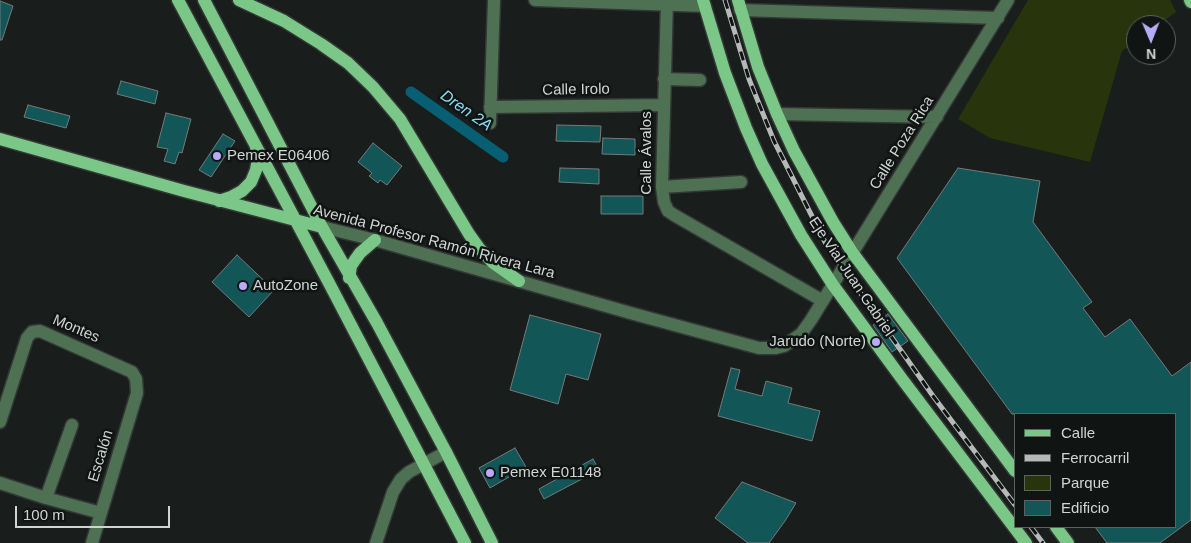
<!DOCTYPE html>
<html>
<head>
<meta charset="utf-8">
<style>
  body { margin:0 }
  #map { position:relative; width:1191px; height:543px; overflow:hidden; background:#191d1c; font-family:Helvetica,sans-serif }
  canvas { display:block }
  .legend { position:absolute; left:1014px; top:413px; width:162px; height:115px; box-sizing:border-box; background:#101413; border:1px solid #5d6160; margin:0; padding:6px 9px; list-style:none; font-size:15px; color:#d1d4d3 }
  .legend li { display:flex; align-items:center; gap:10px; height:25px }
  .legend b { width:25px; border:1px solid #5d6160 }
  .north { position:absolute; left:1126px; top:15px; width:50px; height:50px; box-sizing:border-box; background:#101413; border:1px solid #5d6160; border-radius:50%; rotate:179deg; font-size:14px; font-weight:700; line-height:20px; text-align:center; color:#d1d4d3 }
  .north::after { content:''; display:block; margin:auto; width:18px; height:22px; background:#b9abf7; clip-path:polygon(50% 0,100% 100%,50% 72%,0 100%) }
  .scale { position:absolute; left:15px; top:506px; width:155px; height:22px; box-sizing:border-box; border:2px solid #d1d4d3; border-top:0; padding-left:6px; font-size:15px; line-height:18px; white-space:nowrap; color:#d1d4d3; -webkit-text-stroke:4px #101413; paint-order:stroke }
</style>
</head>
<body>
<div id="map">
<canvas width="1191" height="543"></canvas>
<ul class="legend">
<li><b style="height:6px;background:#7bc787"></b>Calle</li>
<li><b style="height:6px;background:#b5b9b8"></b>Ferrocarril</li>
<li><b style="height:14px;background:#28340c"></b>Parque</li>
<li><b style="height:14px;background:#135657"></b>Edificio</li>
</ul>
<div class="north">N</div>
<div class="scale">100 m</div>
</div>
<script>
const ctx = document.querySelector('canvas').getContext('2d');
ctx.lineJoin = 'round';
function fill(path, color) {
  ctx.fillStyle = color;
  ctx.fill(path, 'evenodd');
}
function shape(rows) {
  const path = new Path2D();
  for (const r of rows) {
    path.moveTo(r[0], r[1]);
    for (let i = 2; i < r.length; i += 2) path.lineTo(r[i], r[i + 1]);
  }
  return path;
}
function stroke(path, color, width, dash) {
  ctx.strokeStyle = color;
  ctx.lineWidth = width;
  ctx.lineCap = dash ? 'butt' : 'round';
  ctx.setLineDash(dash || []);
  ctx.stroke(path);
}
function drawText(font, color, halo, rows, align = 'center') {
  ctx.font = font + ' Helvetica,sans-serif';
  ctx.lineWidth = 5;
  ctx.setLineDash([]);
  ctx.textBaseline = 'middle';
  ctx.strokeStyle = halo;
  ctx.fillStyle = color;
  for (const [text, x, y, turn = 0] of rows) {
    ctx.save();
    ctx.translate(x, y);
    ctx.rotate((+turn || 0) * Math.PI / 180);
    ctx.textAlign = isNaN(turn) ? turn : align;
    if (halo) ctx.strokeText(text, 0, 0);
    ctx.fillText(text, 0, 0);
    ctx.restore();
  }
}
fill(shape([
  [1028,0,1170,0,1176,12,1158,25,1136,25,1136,41,1122,51,1090,162,990,138,958,119]
]), '#28340c');
stroke(shape([
  [411,92,503,157]
]), '#085f74', 11);
const building = shape([
  [0,1,13,6,2,40,0,40,0,1],
  [121,81,158,91,155,104,117,94,121,81],
  [28,105,70,116,66,128,24,117,28,105],
  [166,113,191,119,182,153,179,152,175,164,164,161,168,149,157,147,166,113],
  [557,125,601,126,600,142,556,141,557,125],
  [223,134,235,141,211,177,199,170,223,134],
  [603,138,635,139,635,155,602,154,603,138],
  [373,143,402,166,387,185,380,180,378,183,369,176,372,173,358,162,373,143],
  [560,168,599,169,599,184,559,182,560,168],
  [958,168,1040,181,1033,222,1092,302,1083,308,1105,337,1130,319,1172,376,1191,362,1191,520,1160,543,1107,543,1095,527,1175,527,1175,414,1012,414,897,258,958,168],
  [601,196,643,196,643,214,601,214,601,196],
  [237,255,274,290,249,317,212,282,237,255],
  [888,314,908,341,892,352,873,325,888,314],
  [530,315,601,334,588,380,566,374,558,404,510,390,530,315],
  [731,368,740,370,735,389,762,396,766,381,792,388,788,403,820,411,812,441,718,416,731,368],
  [515,448,526,467,490,488,479,468,515,448],
  [593,459,599,470,544,499,539,489,593,459],
  [742,482,796,503,785,521,769,543,748,543,715,518,742,482]
]);
fill(building, '#135657');
stroke(building, '#757a7a', 1);
const minor = shape([
  [535,0,705,6],
  [667,0,662,187,664,202,668,211,674,215,823,301],
  [740,10,998,18],
  [664,79,700,80],
  [490,107,663,105],
  [777,114,937,117],
  [490,123,494,0],
  [662,187,741,182],
  [322,227,375,240,634,314,759,348,776,348,784,346,801,334,811,320,1008,0],
  [0,422,27,338,32,332,40,331,132,372,136,379,137,393,92,543],
  [0,483,46,498,101,513],
  [46,498,72,425],
  [376,543,393,492,401,479,409,472,446,452]
]);
const major = shape([
  [178,0,329,283,465,543],
  [204,0,322,227,377,323,446,452,492,543],
  [239,0,284,21,321,44,348,63,373,87,400,119,469,234,479,248,492,262,519,281],
  [703,0,725,73,746,128,762,164,801,235,833,285,902,379,1026,543],
  [738,0,758,67,777,114,794,151,833,222,852,252,1015,471],
  [1190,0,1191,2],
  [0,139,184,191,322,227],
  [219,201,231,197,242,191,251,182,256,170,258,158,256,149],
  [349,278,351,266,355,260,360,253,375,240],
  [1056,527,1068,543]
]);
stroke(minor, '#333736', 15);
stroke(major, '#333736', 15);
stroke(minor, '#4d7152', 12);
stroke(major, '#7bc787', 12);
const rail = shape([
  [725,0,749,79,774,141,826,244,933,396,1015,505],
  [1031,527,1043,543]
]);
stroke(rail, '#b5b9b8', 5);
stroke(rail, '#101413', 3, [9]);
for (const [x, y, r, color] of [
  [217,156,5,"#b9abf7"],
  [243,286,5,"#b9abf7"],
  [876,342,5,"#b9abf7"],
  [490,473,5,"#b9abf7"]
]) {
  const dot = new Path2D();
  dot.arc(x, y, r, 0, 2 * Math.PI);
  ctx.fillStyle = color;
  ctx.fill(dot);
  stroke(dot, '#101413', 2);
}
drawText('15px', '#d1d4d3', '#101413', [
  ["Calle Irolo",576,90,-1],
  ["Calle Poza Rica",902,143,-58],
  ["Calle Ávalos",647,153,-90],
  ["Avenida Profesor Ramón Rivera Lara",434,242,15],
  ["Eje Vial Juan Gabriel",851,277,56],
  ["Montes",76,329,23],
  ["Escalón",101,456,-73]
]);
drawText('15px', '#d1d4d3', '#101413', [
  ["Pemex E06406",227,156],
  ["AutoZone",253,286],
  ["Jarudo (Norte)",866,342,"right"],
  ["Pemex E01148",500,473]
], 'left');
drawText('italic 16px', '#89dbf5', '#101413', [
  ["Dren 2A",466,111,35]
]);
</script>
</body>
</html>
